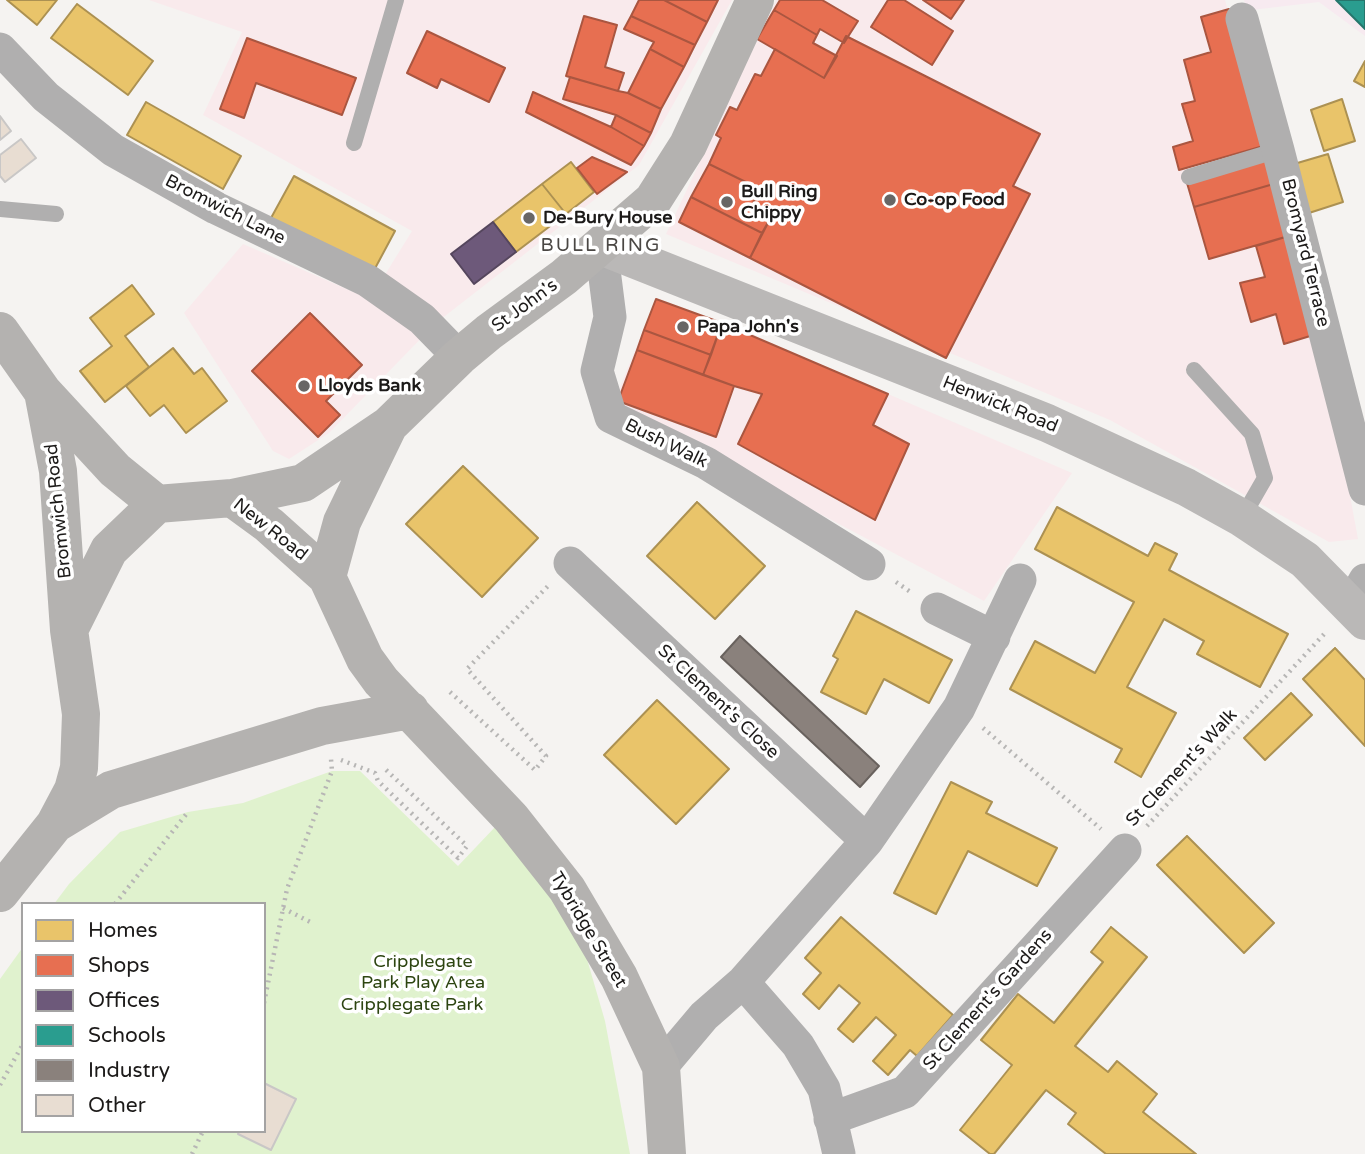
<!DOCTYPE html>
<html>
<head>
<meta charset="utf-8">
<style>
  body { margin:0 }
  #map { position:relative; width:1365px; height:1154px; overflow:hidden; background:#f5f3f1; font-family:"Varela Round",sans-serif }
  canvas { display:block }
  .legend { position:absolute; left:21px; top:902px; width:245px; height:231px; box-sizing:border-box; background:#fff; border:2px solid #a4a3a3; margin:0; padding:9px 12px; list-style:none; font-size:21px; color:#1c1a19 }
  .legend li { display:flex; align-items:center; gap:14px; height:35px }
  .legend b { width:35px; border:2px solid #a4a3a3 }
</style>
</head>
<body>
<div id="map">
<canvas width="1365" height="1154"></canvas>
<ul class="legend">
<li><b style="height:19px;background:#e9c46a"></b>Homes</li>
<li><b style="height:19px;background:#e76f51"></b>Shops</li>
<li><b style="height:19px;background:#6d597a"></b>Offices</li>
<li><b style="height:19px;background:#2a9d8f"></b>Schools</li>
<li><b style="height:19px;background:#8a817c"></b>Industry</li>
<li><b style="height:19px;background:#e8ddd2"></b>Other</li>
</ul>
</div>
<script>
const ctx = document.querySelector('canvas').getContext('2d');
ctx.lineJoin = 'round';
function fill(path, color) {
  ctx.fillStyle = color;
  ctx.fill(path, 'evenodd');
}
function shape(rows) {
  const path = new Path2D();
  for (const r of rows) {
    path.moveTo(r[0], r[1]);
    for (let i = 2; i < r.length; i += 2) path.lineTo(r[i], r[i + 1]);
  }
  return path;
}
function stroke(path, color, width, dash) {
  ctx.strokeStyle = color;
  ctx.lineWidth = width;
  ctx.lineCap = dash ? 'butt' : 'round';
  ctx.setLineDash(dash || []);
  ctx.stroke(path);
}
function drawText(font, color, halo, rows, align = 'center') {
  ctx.font = font + ' "Varela Round",sans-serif';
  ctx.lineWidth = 7;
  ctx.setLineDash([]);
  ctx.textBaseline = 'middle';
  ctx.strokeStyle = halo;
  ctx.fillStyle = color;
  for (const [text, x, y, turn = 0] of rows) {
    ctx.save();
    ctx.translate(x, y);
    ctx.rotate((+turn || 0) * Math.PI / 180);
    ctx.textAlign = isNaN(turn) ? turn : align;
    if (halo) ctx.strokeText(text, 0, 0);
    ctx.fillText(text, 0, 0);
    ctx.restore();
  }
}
fill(shape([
  [149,0,732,0,639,165,436,323,329,433,289,459,273,451,184,313,243,244,370,299,412,231,203,115,242,32],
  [776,0,1225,0,1320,333,1358,539,1329,542,1110,420,666,234],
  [656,299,732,327,1072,473,984,601,613,404]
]), '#f9eaec');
fill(shape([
  [1244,0,1365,0,1365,36,1319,2,1252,10,1246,6]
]), '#f7eaf0');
fill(shape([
  [332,771,360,771,458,866,496,826,580,935,605,1021,630,1154,0,1154,0,979,23,947,23,1131,264,1131,264,904,54,904,69,884,120,832,188,812,243,803]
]), '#e0f2ce');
const homes = shape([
  [7,0,57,0,37,25,7,0],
  [77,4,153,61,128,95,51,38,77,4],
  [1365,61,1365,87,1354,81,1365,61],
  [1342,99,1355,141,1324,151,1311,110,1342,99],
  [146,102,241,156,223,189,127,135,146,102],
  [1328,154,1343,202,1309,213,1294,164,1328,154],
  [571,162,594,192,566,214,542,184,571,162],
  [294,176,395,231,372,274,271,218,294,176],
  [542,184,566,214,516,252,493,222,542,184],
  [132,285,154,314,125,336,149,367,105,402,80,371,112,346,90,318,132,285],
  [173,348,194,374,202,368,227,401,186,433,164,405,150,416,126,386,173,348],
  [463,466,538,538,482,597,406,524,463,466],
  [697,502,765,566,715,619,647,556,697,502],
  [1057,507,1148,556,1155,543,1177,554,1169,570,1288,634,1260,687,1197,654,1204,641,1164,619,1127,687,1176,713,1141,777,1115,762,1122,749,1010,689,1035,641,1095,673,1134,602,1035,549,1057,507],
  [856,611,952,660,929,703,884,679,866,714,821,692,838,659,833,656,856,611],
  [1335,648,1365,680,1365,746,1303,679,1335,648],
  [1291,693,1312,715,1265,760,1244,738,1291,693],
  [657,700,729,769,676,824,604,755,657,700],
  [951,782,992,802,986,813,1057,848,1037,886,968,851,936,914,894,893,951,782],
  [1187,836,1274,923,1244,953,1157,865,1187,836],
  [841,917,953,1015,917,1056,910,1050,888,1075,873,1061,896,1035,876,1017,853,1042,838,1029,860,1003,839,985,819,1009,803,994,821,973,805,958,841,917],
  [1111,927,1147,957,1075,1046,1108,1072,1117,1061,1157,1094,1143,1112,1196,1154,1106,1154,1068,1124,1076,1113,1046,1090,994,1154,990,1154,960,1130,1012,1065,981,1040,1018,994,1054,1023,1103,962,1091,952,1111,927]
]);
fill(homes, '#e9c46a');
stroke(homes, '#ac9152', 2);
const shops = shape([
  [639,0,664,0,707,22,695,45,631,16,639,0],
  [664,0,718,0,707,22,664,0],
  [780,0,822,0,858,21,844,43,820,29,817,35,774,10,780,0],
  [888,0,904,0,953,31,932,65,871,27,888,0],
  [923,0,964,0,951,19,923,0],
  [1229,9,1267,145,1179,170,1173,147,1193,141,1182,104,1195,101,1184,60,1211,52,1201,17,1229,9],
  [774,10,817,35,813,43,837,56,824,78,757,39,774,10],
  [584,16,617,25,605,67,624,73,618,91,566,76,584,16],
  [631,16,695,45,684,67,650,49,654,42,624,29,631,16],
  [427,31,505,68,489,102,441,79,437,88,407,73,427,31],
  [846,36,1040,134,1013,186,1030,194,946,358,750,258,771,217,751,207,760,189,709,164,721,138,716,135,730,107,737,110,755,74,761,76,775,49,824,78,846,36],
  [247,38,356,78,342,115,256,83,244,118,220,109,247,38],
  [650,49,684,67,661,109,628,93,650,49],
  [570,77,618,91,628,93,661,109,651,133,616,115,563,99,570,77],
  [533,92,611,127,644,146,631,165,526,112,533,92],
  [616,115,651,133,644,146,611,127,616,115],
  [592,157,627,172,597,194,577,168,592,157],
  [1270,159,1277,183,1194,207,1187,183,1270,159],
  [709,164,760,189,751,207,771,217,762,233,691,197,709,164],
  [1277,183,1292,235,1209,259,1194,207,1277,183],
  [691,197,762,233,750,258,679,222,691,197],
  [1292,235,1320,333,1284,344,1276,314,1251,322,1240,283,1265,277,1256,246,1292,235],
  [656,299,722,323,711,355,644,330,656,299],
  [310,313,362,365,326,401,340,415,318,437,252,371,310,313],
  [722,323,888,394,873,425,909,444,875,520,738,444,762,394,734,386,703,375,722,323],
  [644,330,711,355,703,375,637,350,644,330],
  [637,350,734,386,716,437,618,401,637,350]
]);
fill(shops, '#e76f51');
stroke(shops, '#aa5640', 2);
const offices = shape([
  [493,222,516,252,474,284,451,254,493,222]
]);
fill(offices, '#6d597a');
stroke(offices, '#55465d', 2);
const schools = shape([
  [1336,0,1365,0,1365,29,1336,0]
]);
fill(schools, '#2a9d8f');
stroke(schools, '#26766c', 2);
const industry = shape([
  [740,636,879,766,860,787,721,657,740,636]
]);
fill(industry, '#8a817c');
stroke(industry, '#69625e', 2);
const building = shape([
  [0,116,11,131,0,140,0,116],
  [21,139,36,158,5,182,0,176,0,155,21,139],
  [264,1083,296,1099,271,1150,238,1134,239,1131,264,1131,264,1083]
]);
fill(building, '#e8ddd2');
stroke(building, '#c9c7c6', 2);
stroke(shape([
  [896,582,912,593],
  [450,692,535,770,546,756,467,669,548,586],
  [983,728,1101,829],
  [341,760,375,773,378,781,458,858,467,846,384,768],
  [1147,826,1326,632],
  [115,904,188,812],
  [283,908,312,923],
  [264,1003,287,889,332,771,331,759],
  [0,1085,23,1044],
  [192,1154,203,1131]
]), '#b7b6b5', 4.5, [2, 5]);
stroke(shape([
  [354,143,396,0],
  [1189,177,1278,150],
  [0,209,56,214],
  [1194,370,1252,434,1265,478,1242,518]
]), '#b0afaf', 16);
stroke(shape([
  [1242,19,1278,150,1365,489],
  [0,49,46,97,113,150,216,208,368,281,422,319,459,357],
  [601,246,610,317,597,371,611,417,706,463,869,564],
  [570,563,867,841],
  [1351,605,1365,580],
  [937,609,994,637],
  [743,982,798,1045,824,1089,839,1154],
  [661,1067,704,1016,743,982,867,841,959,708,1020,580],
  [830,1119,905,1092,1125,850]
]), '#b0afaf', 33);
stroke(shape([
  [601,246,1047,423,1186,487,1242,518,1305,560,1365,621]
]), '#bab8b7', 38);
stroke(shape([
  [0,331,43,392,115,470,157,504],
  [232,498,269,525,327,577,365,659,381,681,511,818,567,889,619,977,661,1067,667,1154],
  [327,577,342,522,388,427],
  [69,630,109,550,157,504,232,498,303,483,389,425,459,357,489,332,564,277,653,200,688,145,755,0],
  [55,824,111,790,322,726,410,710],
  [0,893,55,824,73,790,79,768,81,714,69,630,58,471,43,392]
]), '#b4b2b0', 38);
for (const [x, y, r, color] of [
  [890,200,7,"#686665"],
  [727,202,7,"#686665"],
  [529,218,7,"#686665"],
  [683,327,7,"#686665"],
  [304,386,7,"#686665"]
]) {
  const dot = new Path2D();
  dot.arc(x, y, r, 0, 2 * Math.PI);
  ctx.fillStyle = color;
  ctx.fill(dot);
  stroke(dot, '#fff', 2.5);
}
drawText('bold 18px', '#1c1a19', '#fff', [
  ["Bull Ring",741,192],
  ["Chippy",741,213],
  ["Co-op Food",904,200],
  ["De-Bury House",543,218],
  ["Papa John's",697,327],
  ["Lloyds Bank",318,386]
], 'left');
drawText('18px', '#1c1a19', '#fff', [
  ["Bromwich Lane",225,210,27],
  ["Bromyard Terrace",1305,253,76],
  ["St John's",525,306,-36],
  ["Henwick Road",1000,405,22],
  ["Bush Walk",666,444,26],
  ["Bromwich Road",59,511,-96],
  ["New Road",270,530,38],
  ["St Clement's Close",718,702,43],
  ["St Clement's Walk",1182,768,-47],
  ["Tybridge Street",588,930,59],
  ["St Clement's Gardens",988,1000,-48]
]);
drawText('18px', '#2d4511', '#fff', [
  ["Cripplegate",423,962],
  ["Park Play Area",423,983],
  ["Cripplegate Park",412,1005]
]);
ctx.letterSpacing = '2px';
drawText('19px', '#4a4744', '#fff', [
  ["BULL RING",601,246]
]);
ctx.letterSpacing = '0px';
</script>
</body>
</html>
